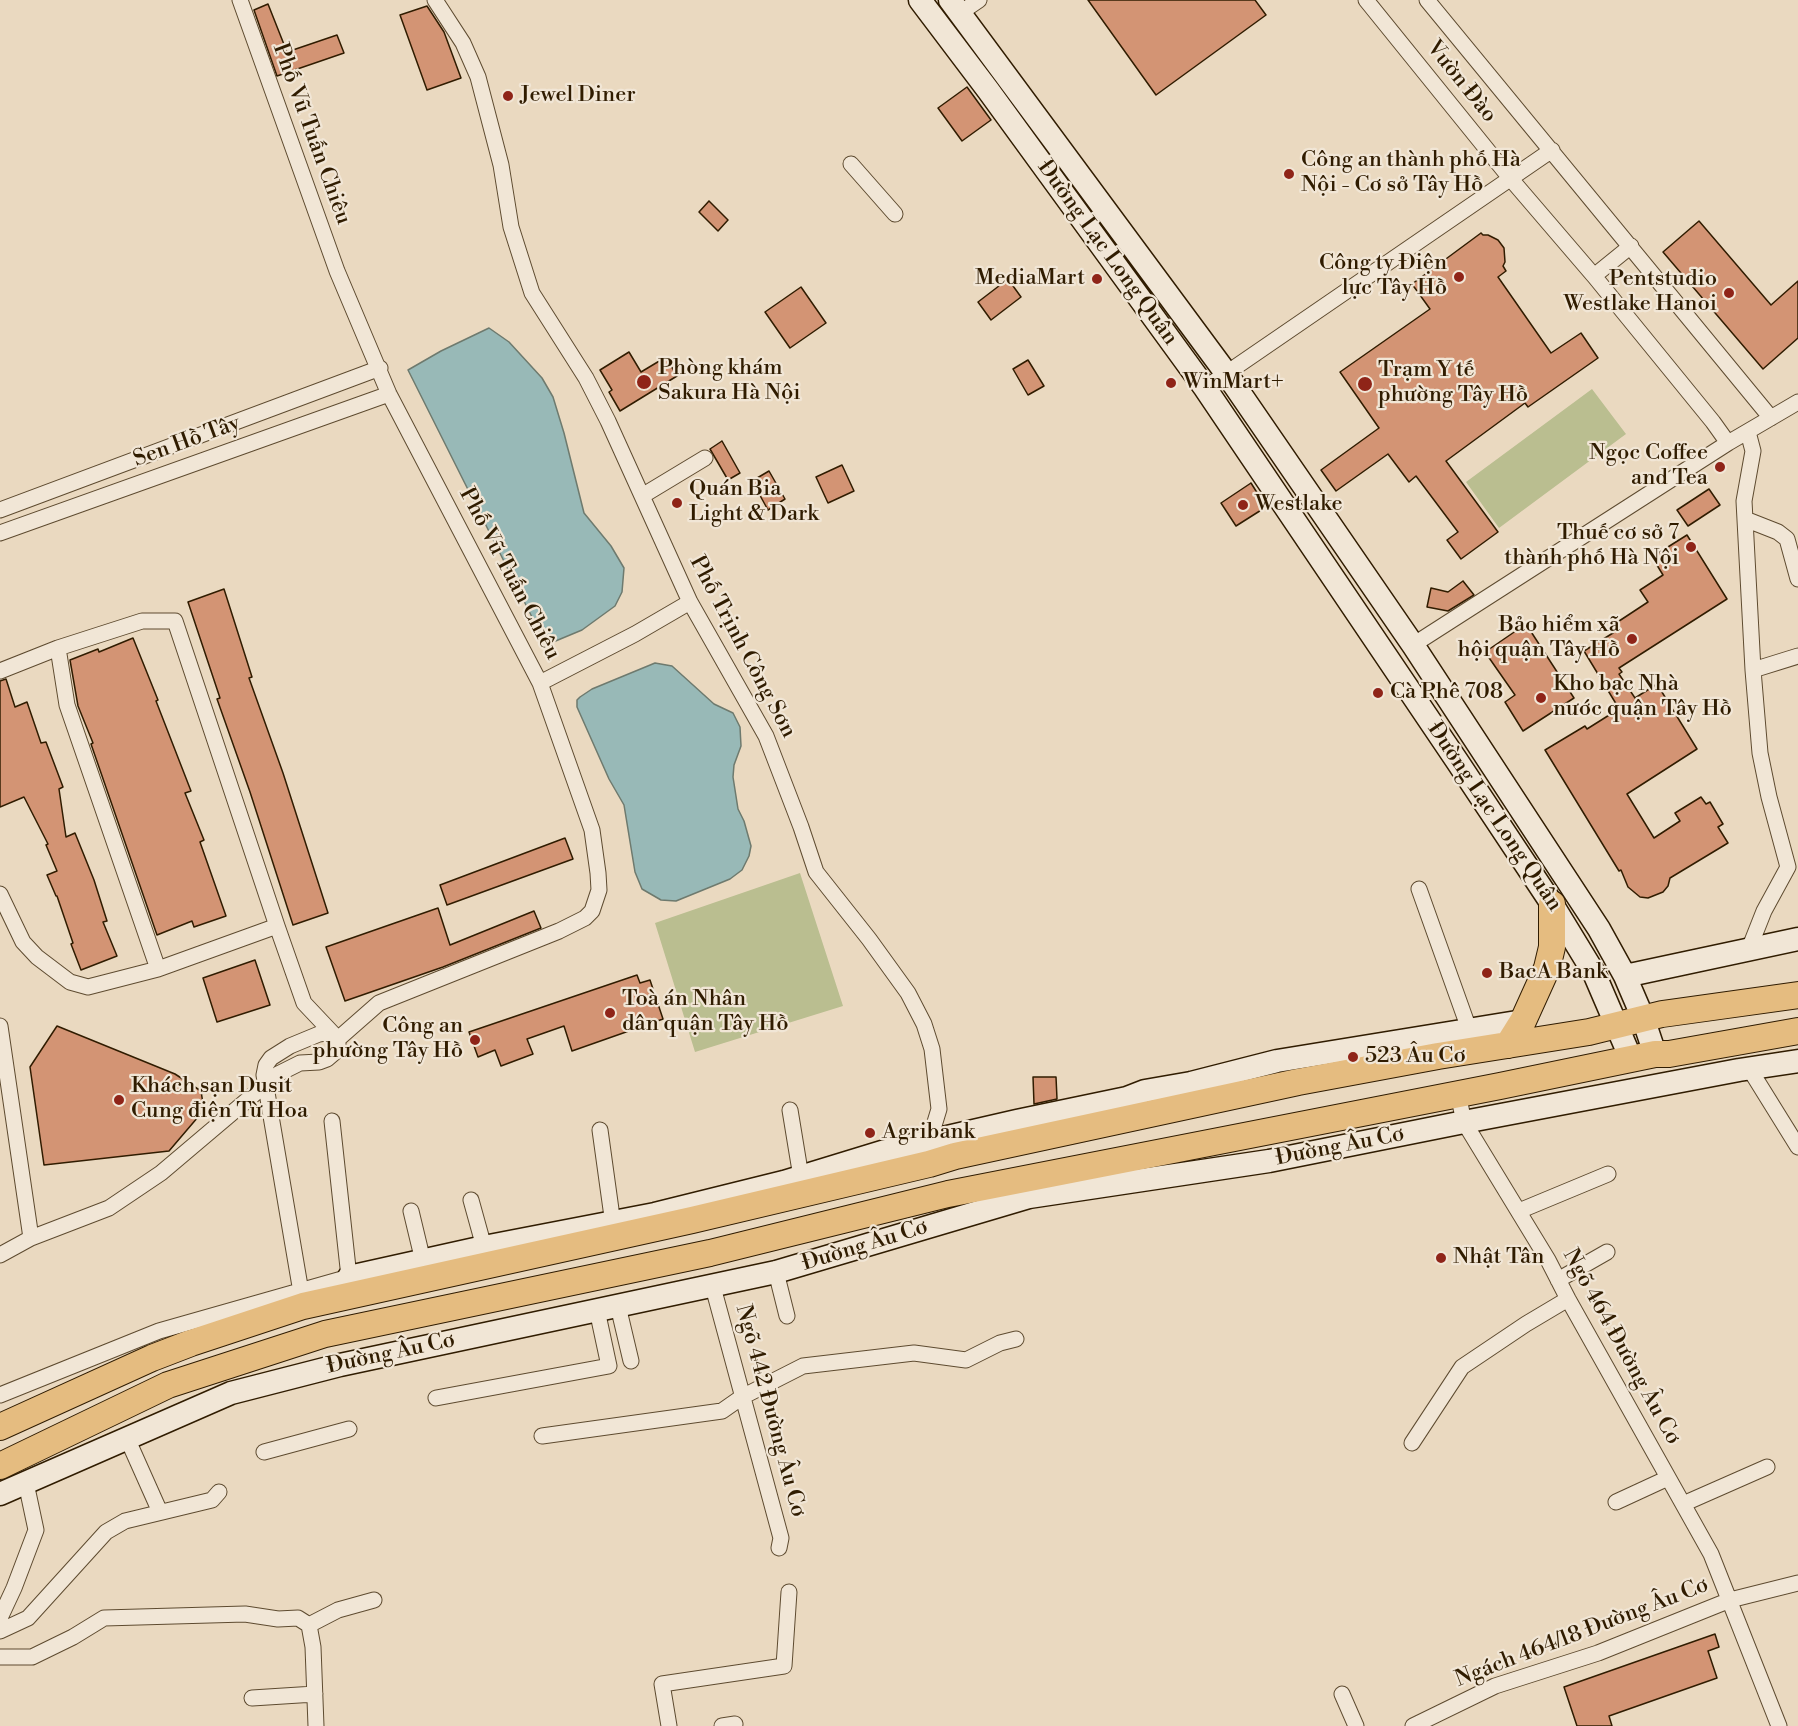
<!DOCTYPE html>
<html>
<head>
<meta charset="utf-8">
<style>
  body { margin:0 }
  canvas { display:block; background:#ead9c0 }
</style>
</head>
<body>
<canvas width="1798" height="1726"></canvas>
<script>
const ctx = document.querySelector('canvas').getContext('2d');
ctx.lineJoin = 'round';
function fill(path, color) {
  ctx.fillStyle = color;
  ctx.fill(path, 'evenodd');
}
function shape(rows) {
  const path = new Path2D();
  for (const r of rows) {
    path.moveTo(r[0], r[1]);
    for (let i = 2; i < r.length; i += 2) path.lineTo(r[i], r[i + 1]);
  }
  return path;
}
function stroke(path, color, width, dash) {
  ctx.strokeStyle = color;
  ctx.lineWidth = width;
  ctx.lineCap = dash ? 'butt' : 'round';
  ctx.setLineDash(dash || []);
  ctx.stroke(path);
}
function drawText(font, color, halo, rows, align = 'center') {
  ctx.font = font + ' "Libre Bodoni",serif';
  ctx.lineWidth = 4.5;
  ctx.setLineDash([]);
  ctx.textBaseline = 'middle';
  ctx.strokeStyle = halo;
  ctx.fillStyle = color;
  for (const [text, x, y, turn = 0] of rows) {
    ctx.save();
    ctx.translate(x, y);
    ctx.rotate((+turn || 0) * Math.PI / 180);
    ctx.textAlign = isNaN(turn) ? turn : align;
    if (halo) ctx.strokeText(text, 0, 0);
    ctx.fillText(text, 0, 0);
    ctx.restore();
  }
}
fill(shape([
  [1592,389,1626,434,1499,528,1466,482],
  [800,873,843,1006,695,1052,655,923]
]), '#babe90');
const water = shape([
  [489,328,509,342,542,378,553,397,564,433,584,513,611,546,624,568,622,592,615,606,582,630,546,645,408,370,441,351,489,328],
  [655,663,672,666,714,704,733,713,740,727,741,746,734,765,733,777,738,809,744,821,751,846,749,856,742,870,730,879,676,901,661,900,642,889,635,872,624,805,609,779,577,707,577,700,580,697,592,689,655,663]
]);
fill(water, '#98b9b7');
stroke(water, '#6e7a6e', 1.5);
const building = shape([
  [1088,0,1255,0,1266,15,1156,95,1088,0],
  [268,4,287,52,337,35,344,53,277,76,254,10,268,4],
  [427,6,444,32,461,78,427,90,400,15,427,6],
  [967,87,991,120,962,141,938,108,967,87],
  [709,201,728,220,718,231,699,212,709,201],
  [1699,221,1771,305,1798,281,1798,338,1763,369,1663,252,1699,221],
  [1481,233,1483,235,1488,235,1498,240,1504,248,1505,262,1503,266,1506,271,1498,277,1551,353,1581,333,1598,358,1528,407,1525,403,1446,461,1498,532,1461,559,1447,540,1458,532,1416,476,1409,482,1388,454,1336,491,1321,470,1379,428,1340,372,1430,309,1412,284,1481,233],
  [1008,279,1021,297,991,320,978,302,1008,279],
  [801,287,826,323,790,348,765,312,801,287],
  [629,352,641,372,666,357,677,376,620,411,609,392,612,390,600,370,629,352],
  [1028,360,1044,386,1028,395,1013,369,1028,360],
  [722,441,740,473,728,480,710,449,722,441],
  [842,465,854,491,828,503,816,477,842,465],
  [769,471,785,499,768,510,752,481,769,471],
  [1251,483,1266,507,1236,526,1221,503,1251,483],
  [1709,489,1720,505,1688,526,1677,510,1709,489],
  [1687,535,1727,599,1619,668,1622,672,1619,674,1635,698,1657,684,1697,749,1627,794,1654,838,1680,821,1675,813,1701,797,1706,804,1710,802,1723,824,1718,827,1728,843,1670,878,1668,886,1663,892,1648,898,1640,897,1628,887,1621,870,1619,871,1545,750,1585,726,1587,729,1614,712,1613,710,1618,707,1584,651,1613,633,1610,627,1648,602,1640,590,1663,575,1652,557,1687,535],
  [1463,581,1474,595,1448,611,1427,607,1431,588,1448,592,1463,581],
  [224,589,252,677,249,678,283,773,328,913,293,925,250,792,217,699,220,698,188,602,224,589],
  [1526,624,1574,698,1523,731,1505,702,1515,695,1485,652,1526,624],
  [133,638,158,700,156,701,191,791,185,793,204,840,200,842,226,916,194,927,192,921,157,935,91,744,93,743,78,706,70,660,98,649,99,652,133,638],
  [6,679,15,707,27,702,41,743,46,742,63,787,59,789,66,837,75,833,94,880,107,921,103,922,117,956,81,970,71,944,73,943,57,896,56,896,47,875,57,871,46,845,48,844,24,797,0,807,0,681,6,679],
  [565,838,573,859,447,905,440,885,565,838],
  [438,908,450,945,534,911,541,928,443,967,345,1001,326,947,438,908],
  [255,960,270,1005,217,1022,203,978,255,960],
  [637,975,640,983,650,980,663,1019,572,1051,564,1026,527,1039,533,1054,501,1066,495,1050,478,1057,469,1032,637,975],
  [57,1026,175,1074,201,1091,204,1110,169,1151,44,1165,30,1067,57,1026],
  [1033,1077,1056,1077,1057,1099,1034,1104,1033,1077],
  [1715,1634,1719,1647,1708,1651,1717,1678,1609,1716,1612,1726,1577,1726,1564,1687,1715,1634]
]);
fill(building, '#d39474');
stroke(building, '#301c00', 1.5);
const street = shape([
  [240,0,337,271,389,394,540,683,592,830,598,873,599,890,592,911,585,918,559,931,379,1003,338,1039],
  [435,0,463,43,478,77,501,165,511,227,532,293,586,378,608,421,690,602,766,736,801,827,816,872,869,939,908,993,924,1024,932,1049,939,1109,929,1142],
  [1366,0,1510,178,1594,276,1713,422,1728,443],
  [1427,0,1771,418],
  [960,13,979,0],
  [851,164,895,214],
  [1594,276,1631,246],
  [1205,388,1552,150],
  [1748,432,1753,451,1744,501,1753,670,1760,753,1769,797,1788,867,1764,911,1749,949],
  [642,496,705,458],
  [0,510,380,368],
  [1745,519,1778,532,1787,539,1798,579],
  [0,533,389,394],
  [1413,645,1728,443,1798,402],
  [58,648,67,705,158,969],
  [1753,670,1798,656],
  [0,671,58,648,142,621,175,621,277,926,304,1003,338,1039],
  [540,683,635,634,690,602],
  [1419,889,1469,1029],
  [0,894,23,942,37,957,70,982,88,987,158,969,277,926],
  [0,1026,31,1238],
  [1749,1068,1798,1147],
  [1458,1094,1464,1122,1548,1260,1568,1299,1711,1554,1779,1726],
  [790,1110,801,1177],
  [600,1130,613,1224],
  [471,1200,484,1247],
  [411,1211,423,1261],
  [1519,1211,1608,1174],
  [0,1255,31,1238,109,1208,161,1173,278,1074,300,1063,319,1062,327,1059,334,1053,338,1046,338,1039],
  [776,1272,787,1316],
  [1558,1280,1607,1252],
  [713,1287,781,1538,779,1548],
  [302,1298,264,1075,266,1065,271,1058,290,1046,319,1034,325,1033,336,1038],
  [618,1306,631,1361],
  [0,1395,159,1331,349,1277,332,1121],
  [436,1398,609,1366,597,1310],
  [542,1436,722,1411,742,1397,803,1366,914,1353,966,1360,1000,1343,1016,1339],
  [127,1438,160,1512],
  [1412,1443,1462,1367,1526,1324,1568,1299],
  [264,1452,349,1429],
  [1616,1502,1668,1478],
  [1683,1504,1767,1467],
  [0,1618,14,1588,36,1530,26,1483],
  [0,1631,28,1618,106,1532,125,1521,212,1500,219,1492],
  [0,1657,32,1657,73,1637,104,1618,245,1614,278,1619,298,1618,309,1625],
  [1342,1694,1356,1726],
  [252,1698,315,1694],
  [316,1726,313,1647,309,1625,338,1610,374,1600],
  [669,1726,662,1684,784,1666,789,1592],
  [722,1726,735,1724],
  [1413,1726,1495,1686,1598,1653,1730,1600,1798,1583]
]);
const secondary = shape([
  [920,0,988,90,1205,388,1457,761,1552,904,1594,973,1631,1059],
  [950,0,1226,373,1413,645,1599,929,1625,976,1643,1018,1655,1054],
  [1625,976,1798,939],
  [349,1277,484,1247,655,1214,784,1182,882,1152,1017,1121,1127,1098,1145,1091,1191,1083,1277,1061,1523,1021],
  [0,1494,231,1393,340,1365,776,1272,1029,1197,1269,1161,1464,1122,1739,1070,1798,1061]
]);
const primary = shape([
  [1508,1045,1523,1021,1547,968,1552,947,1552,904],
  [0,1427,152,1358,191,1343,303,1306,692,1220,929,1164,955,1156,1298,1082,1438,1056,1589,1032,1662,1014,1798,995],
  [0,1466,168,1385,325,1334,710,1253,948,1194,1500,1086,1655,1054,1669,1054,1798,1031]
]);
stroke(street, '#5e4b30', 17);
stroke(secondary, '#301c00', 25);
stroke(primary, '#301c00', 28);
stroke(street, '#f1e6d6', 15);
stroke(secondary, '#f1e6d6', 22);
stroke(primary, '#e5bc80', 26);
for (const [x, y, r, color] of [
  [508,96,6,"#8f2418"],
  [1289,174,6,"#8f2418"],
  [1459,277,6,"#8f2418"],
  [1097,279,6,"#8f2418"],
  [1729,293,6,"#8f2418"],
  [644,382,8,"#8f2418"],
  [1171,383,6,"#8f2418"],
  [1365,384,8,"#8f2418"],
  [1720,467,6,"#8f2418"],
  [677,503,6,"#8f2418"],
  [1243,505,6,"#8f2418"],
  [1691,547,6,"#8f2418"],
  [1632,639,6,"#8f2418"],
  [1378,693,6,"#8f2418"],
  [1541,698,6,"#8f2418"],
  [1487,973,6,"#8f2418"],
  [610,1013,6,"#8f2418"],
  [475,1040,6,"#8f2418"],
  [1353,1057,6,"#8f2418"],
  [119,1100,6,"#8f2418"],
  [870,1133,6,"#8f2418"],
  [1441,1258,6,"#8f2418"]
]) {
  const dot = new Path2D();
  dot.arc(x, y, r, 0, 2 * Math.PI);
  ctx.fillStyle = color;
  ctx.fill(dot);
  stroke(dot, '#f1e6d6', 2);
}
drawText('22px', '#301c00', '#f1e6d6', [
  ["Vườn Đào",1461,82,51],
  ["Phố Vũ Tuấn Chiêu",311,134,70],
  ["Đường Lạc Long Quân",1107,253,54],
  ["Sen Hồ Tây",187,442,-20],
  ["Phố Vũ Tuấn Chiêu",509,574,62],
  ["Phố Trịnh Công Sơn",742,647,62],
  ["Đường Lạc Long Quân",1494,817,56],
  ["Đường Âu Cơ",1340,1147,-11],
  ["Đường Âu Cơ",865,1246,-17],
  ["Ngõ 464 Đường Âu Cơ",1621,1347,61],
  ["Đường Âu Cơ",391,1354,-12],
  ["Ngõ 442 Đường Âu Cơ",770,1411,75],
  ["Ngách 464/18 Đường Âu Cơ",1582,1633,-21]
]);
drawText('22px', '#301c00', '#f1e6d6', [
  ["Jewel Diner",520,96],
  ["Công an thành phố Hà",1301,161],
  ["Nội - Cơ sở Tây Hồ",1301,186],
  ["Công ty Điện",1447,264,"right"],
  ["lực Tây Hồ",1447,289,"right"],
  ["MediaMart",1085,279,"right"],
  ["Pentstudio",1717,280,"right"],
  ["Westlake Hanoi",1717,305,"right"],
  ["Phòng khám",658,369],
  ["Sakura Hà Nội",658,394],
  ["Trạm Y tế",1378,371],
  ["phường Tây Hồ",1378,396],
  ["WinMart+",1183,383],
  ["Ngọc Coffee",1708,454,"right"],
  ["and Tea",1708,479,"right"],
  ["Quán Bia",689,490],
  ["Light & Dark",689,515],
  ["Westlake",1255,505],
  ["Thuế cơ sở 7",1679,534,"right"],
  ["thành phố Hà Nội",1679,559,"right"],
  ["Bảo hiểm xã",1620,626,"right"],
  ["hội quận Tây Hồ",1620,651,"right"],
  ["Kho bạc Nhà",1553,685],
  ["nước quận Tây Hồ",1553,710],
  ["Cà Phê 708",1390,693],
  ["BacA Bank",1499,973],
  ["Toà án Nhân",622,1000],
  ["dân quận Tây Hồ",622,1025],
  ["Công an",463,1027,"right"],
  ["phường Tây Hồ",463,1052,"right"],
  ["523 Âu Cơ",1365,1057],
  ["Khách sạn Dusit",131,1087],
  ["Cung điện Từ Hoa",131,1112],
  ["Agribank",882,1133],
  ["Nhật Tân",1453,1258]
], 'left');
</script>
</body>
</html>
